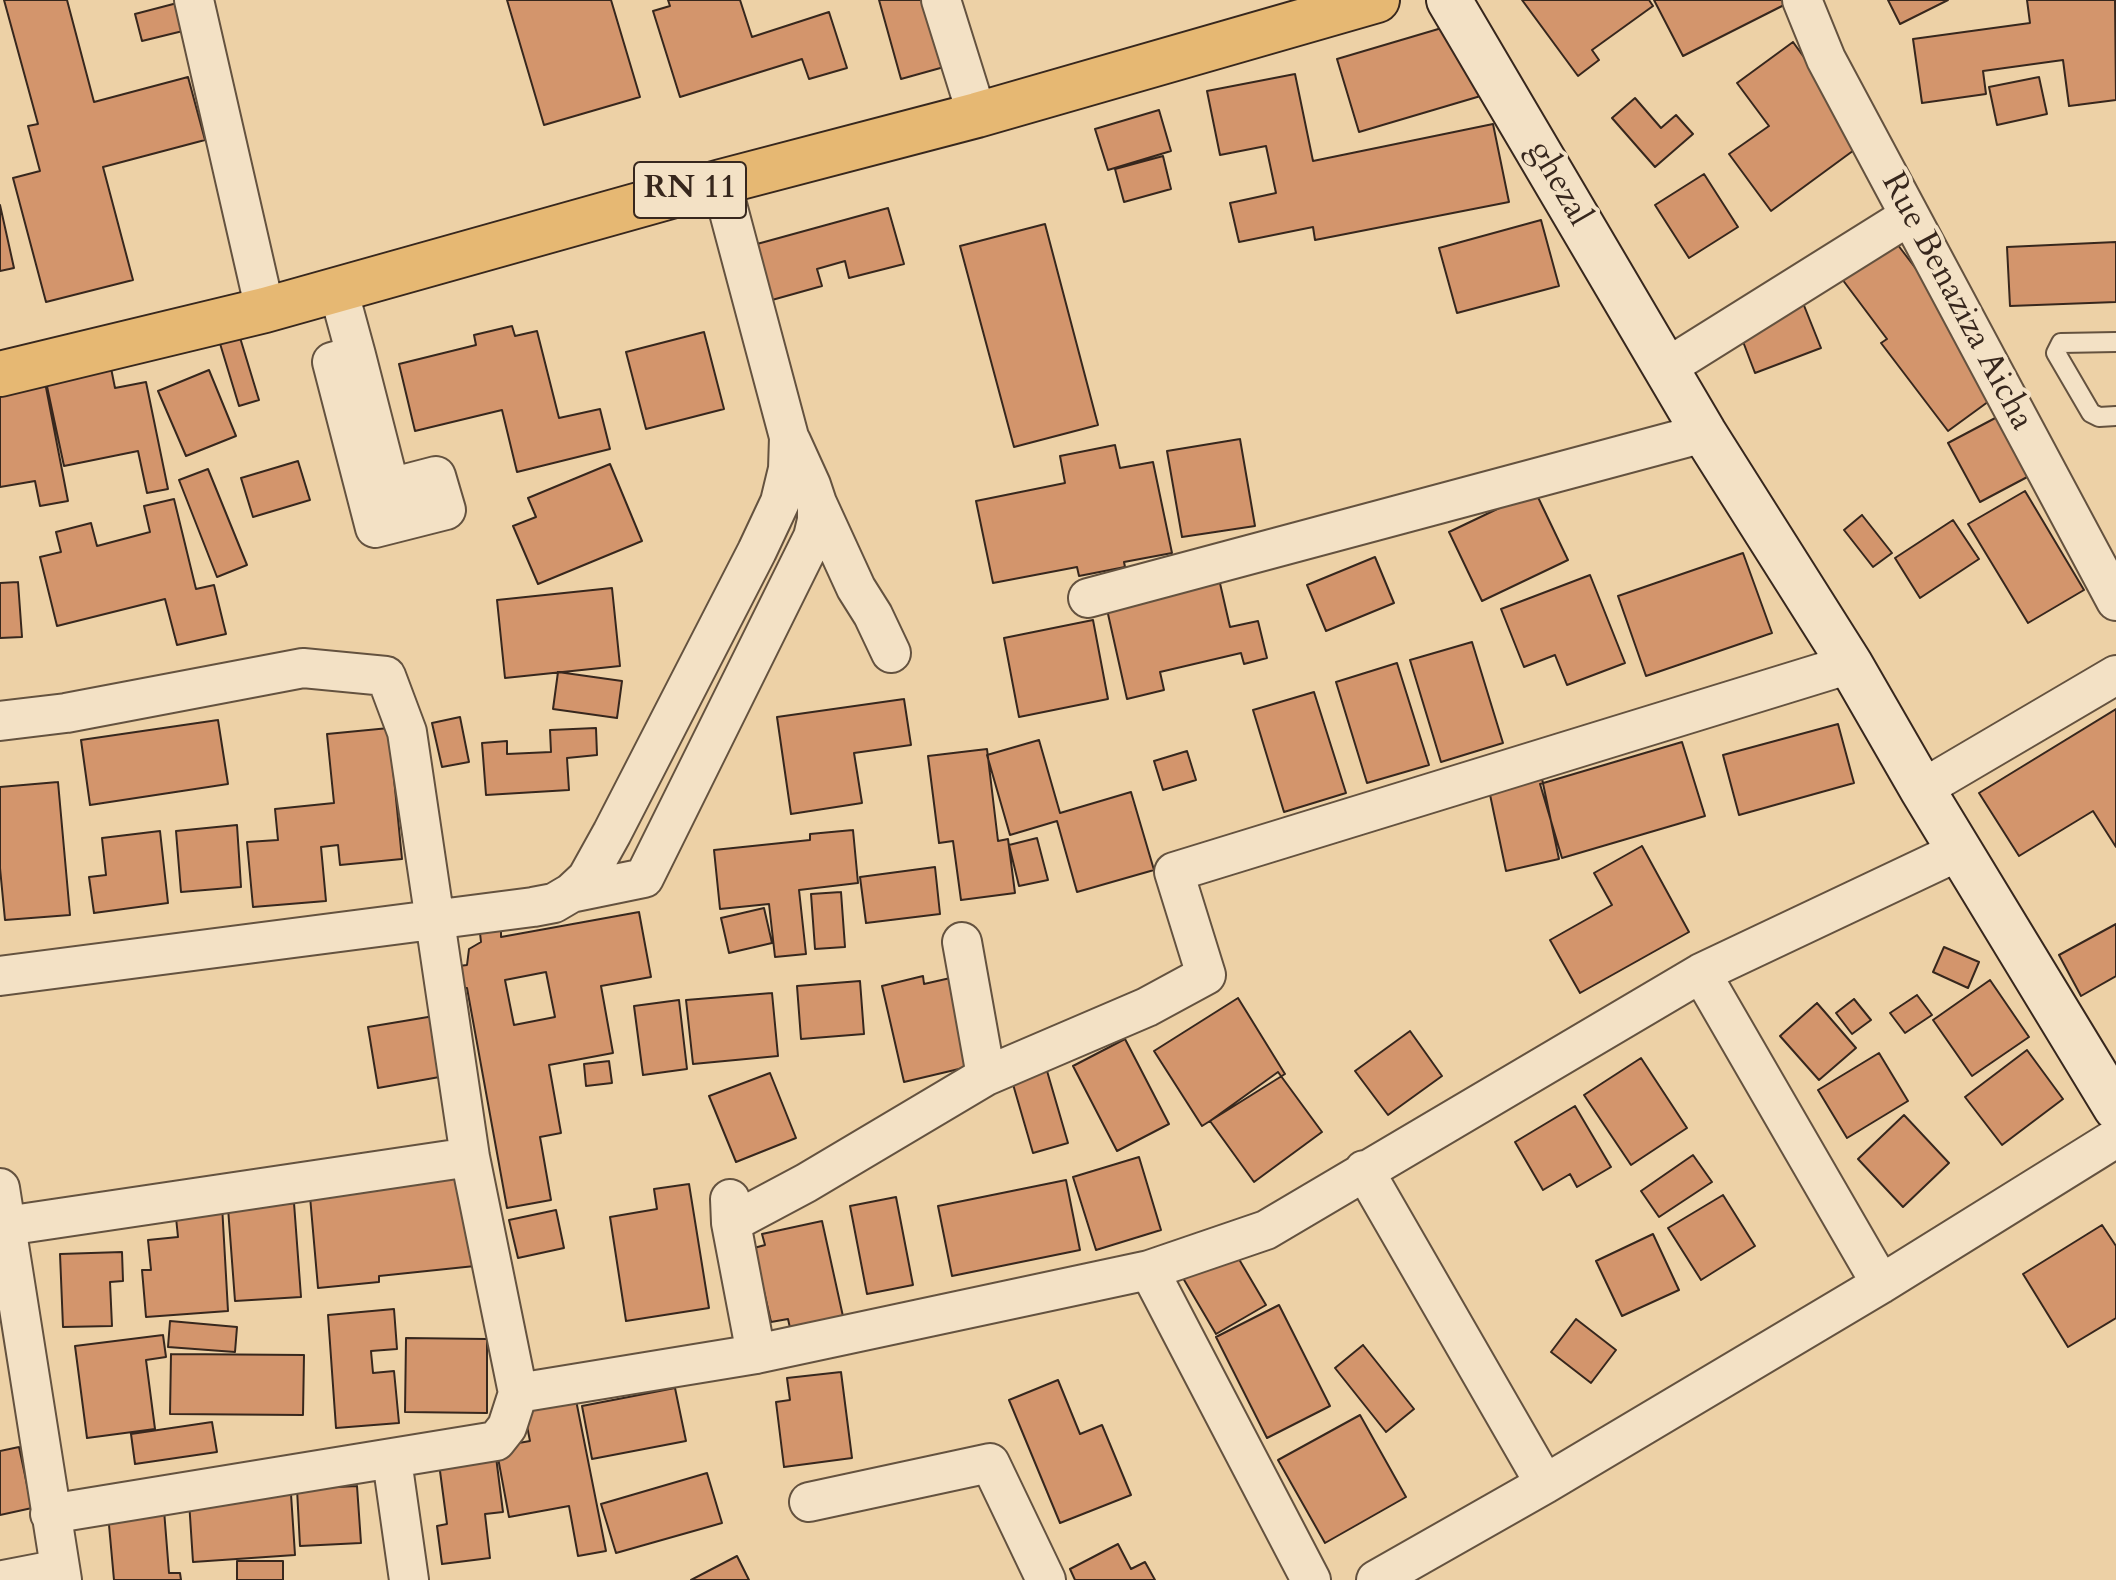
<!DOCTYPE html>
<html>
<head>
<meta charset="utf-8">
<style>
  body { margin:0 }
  canvas { display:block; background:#edd1a6 }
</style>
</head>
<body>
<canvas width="2116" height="1580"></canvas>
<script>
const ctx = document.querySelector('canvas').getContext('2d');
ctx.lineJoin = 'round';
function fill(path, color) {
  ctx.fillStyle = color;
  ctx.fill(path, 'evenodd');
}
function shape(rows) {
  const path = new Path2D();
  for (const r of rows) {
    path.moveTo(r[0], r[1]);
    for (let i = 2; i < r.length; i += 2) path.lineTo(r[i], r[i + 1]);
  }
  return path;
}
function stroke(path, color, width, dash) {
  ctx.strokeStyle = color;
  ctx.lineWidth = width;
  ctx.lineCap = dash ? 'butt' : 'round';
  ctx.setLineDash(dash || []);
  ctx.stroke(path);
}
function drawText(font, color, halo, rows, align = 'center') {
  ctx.font = font + ' Cardo,serif';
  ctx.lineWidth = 8;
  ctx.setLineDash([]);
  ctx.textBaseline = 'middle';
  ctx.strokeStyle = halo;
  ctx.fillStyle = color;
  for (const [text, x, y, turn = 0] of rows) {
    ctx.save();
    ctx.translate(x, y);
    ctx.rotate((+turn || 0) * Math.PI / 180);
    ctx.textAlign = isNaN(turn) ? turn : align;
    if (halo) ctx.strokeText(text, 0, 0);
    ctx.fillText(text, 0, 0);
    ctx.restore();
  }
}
const building = shape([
  [4,0,67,0,94,102,188,77,205,140,103,167,133,280,46,302,13,178,40,171,28,126,38,124,4,0],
  [507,0,611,0,640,97,544,125,507,0],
  [668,0,740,0,752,37,829,12,847,68,809,79,802,59,680,97,653,11,670,6,668,0],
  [879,0,926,0,944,67,901,79,879,0],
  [1522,0,1649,0,1653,6,1592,50,1599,60,1578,76,1522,0],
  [1654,0,1784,0,1786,4,1683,56,1654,0],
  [1888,0,1948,0,1900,24,1888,0],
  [2027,0,2115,0,2116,100,2069,106,2063,60,1983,71,1986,94,1922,103,1913,39,2030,23,2027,0],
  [181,2,187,30,142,41,135,14,181,2],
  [1462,22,1484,95,1359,132,1337,59,1462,22],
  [1793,42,1865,142,1771,211,1729,154,1769,126,1737,83,1793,42],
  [1295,74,1313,161,1493,124,1509,202,1315,240,1313,227,1239,242,1230,203,1276,193,1266,146,1220,155,1207,91,1295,74],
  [2039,77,2047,114,1997,125,1989,87,2039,77],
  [1635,98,1661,128,1676,115,1693,134,1655,167,1612,118,1635,98],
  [1159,110,1171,151,1108,170,1095,129,1159,110],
  [1163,156,1171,189,1124,202,1115,169,1163,156],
  [1704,174,1738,227,1689,258,1655,205,1704,174],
  [0,205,14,268,0,271,0,205],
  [888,208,904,264,849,278,845,261,817,269,822,286,772,300,757,244,888,208],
  [1541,220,1559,286,1457,313,1439,248,1541,220],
  [1045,224,1098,425,1014,447,960,246,1045,224],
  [1891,236,2007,388,1948,431,1881,343,1887,339,1839,275,1891,236],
  [2116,242,2116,302,2010,306,2007,247,2116,242],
  [1799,293,1821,348,1755,373,1734,318,1799,293],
  [512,326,515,336,537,331,559,418,600,409,610,449,517,472,502,410,415,431,399,364,476,345,474,335,512,326],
  [238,331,259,400,239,406,218,337,238,331],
  [704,332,724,409,646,429,626,352,704,332],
  [110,363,115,388,146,382,168,489,147,493,138,451,64,466,45,377,110,363],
  [209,370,236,436,186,456,158,391,209,370],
  [44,377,68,501,40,506,35,481,0,487,0,385,44,377],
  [1999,416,2031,475,1980,502,1948,443,1999,416],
  [1240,439,1255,526,1182,537,1167,451,1240,439],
  [1115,445,1120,468,1153,462,1172,553,1124,562,1125,567,1079,576,1077,567,993,583,976,501,1065,483,1060,456,1115,445],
  [298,461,310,500,253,517,241,478,298,461],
  [610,464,642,541,538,584,513,526,536,517,528,498,610,464],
  [208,469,247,565,217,577,179,480,208,469],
  [1535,491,1568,560,1482,601,1449,532,1535,491],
  [2025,491,2084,590,2028,623,1968,524,2025,491],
  [174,499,196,589,214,585,226,634,177,645,165,599,57,626,40,557,61,552,56,532,91,523,97,546,150,532,144,506,174,499],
  [1862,515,1892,553,1873,567,1844,530,1862,515],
  [1953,520,1979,559,1920,598,1895,558,1953,520],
  [1743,553,1772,633,1646,676,1618,596,1743,553],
  [1375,557,1394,603,1326,631,1307,585,1375,557],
  [1590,575,1625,663,1567,685,1555,655,1524,667,1501,609,1590,575],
  [1219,579,1230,627,1258,621,1267,658,1244,664,1241,653,1160,672,1164,690,1127,699,1106,605,1219,579],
  [18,582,22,637,0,638,0,583,18,582],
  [612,588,620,666,505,678,497,600,612,588],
  [1093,620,1108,699,1019,717,1004,638,1093,620],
  [1472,642,1503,743,1441,762,1410,660,1472,642],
  [1397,663,1429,765,1367,783,1336,682,1397,663],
  [558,672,622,681,617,718,553,709,558,672],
  [1314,692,1346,793,1284,812,1253,710,1314,692],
  [904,699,911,745,854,753,862,803,791,814,777,717,904,699],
  [2116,709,2116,847,2093,811,2019,856,1979,793,2116,709],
  [460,717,469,762,442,767,432,723,460,717],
  [218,720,228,784,90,805,81,740,218,720],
  [1838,724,1854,783,1739,815,1723,755,1838,724],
  [389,728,402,859,340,865,338,845,321,847,326,901,253,907,247,842,278,840,275,809,334,803,327,734,389,728],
  [596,728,597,755,567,758,569,790,486,795,482,743,507,741,507,754,551,752,550,730,596,728],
  [1039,740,1060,813,1131,792,1154,870,1077,892,1057,821,1010,835,987,755,1039,740],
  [1682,742,1705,816,1562,858,1540,784,1682,742],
  [987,749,998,841,1008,839,1015,893,961,900,953,841,939,843,928,756,987,749],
  [1187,751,1196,780,1163,790,1154,761,1187,751],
  [1541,774,1559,859,1506,871,1488,785,1541,774],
  [58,782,70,915,5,920,0,868,0,787,58,782],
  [237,825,241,887,181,892,176,831,237,825],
  [853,830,858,883,799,890,806,954,775,957,769,904,720,909,714,850,810,840,810,834,853,830],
  [160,831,168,903,94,913,89,877,106,875,102,838,160,831],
  [1037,838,1048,880,1019,886,1009,845,1037,838],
  [1642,846,1689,932,1580,993,1550,940,1612,905,1594,873,1642,846],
  [935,867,940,914,866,923,860,877,935,867],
  [841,892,845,947,815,949,811,894,841,892],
  [764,908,772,943,729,953,721,918,764,908],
  [639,912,651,977,601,986,613,1053,549,1065,561,1133,540,1137,551,1200,507,1208,467,988,462,988,459,966,467,965,469,949,481,942,480,933,501,930,501,937,639,912],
  [546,972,555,1017,514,1025,505,980,546,972],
  [2116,924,2116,976,2081,996,2059,955,2116,924],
  [1944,947,1979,962,1968,988,1933,972,1944,947],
  [923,976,924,984,959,976,980,1064,904,1082,882,986,923,976],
  [1990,980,2029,1037,1972,1076,1933,1020,1990,980],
  [860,981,864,1034,801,1039,797,986,860,981],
  [772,993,778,1056,693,1064,686,1000,772,993],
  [1917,995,1932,1015,1905,1033,1890,1013,1917,995],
  [1238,998,1285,1074,1202,1126,1154,1051,1238,998],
  [1854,999,1871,1020,1852,1034,1836,1013,1854,999],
  [679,1000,687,1069,643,1075,634,1006,679,1000],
  [1817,1003,1856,1048,1819,1080,1780,1036,1817,1003],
  [434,1016,445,1076,378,1088,368,1027,434,1016],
  [1410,1031,1442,1076,1388,1115,1355,1071,1410,1031],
  [1125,1039,1169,1124,1117,1151,1073,1066,1125,1039],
  [2027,1050,2063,1099,2002,1145,1965,1097,2027,1050],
  [1879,1053,1908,1101,1847,1138,1818,1090,1879,1053],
  [1641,1058,1687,1128,1631,1165,1584,1095,1641,1058],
  [609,1061,612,1083,586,1086,584,1064,609,1061],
  [1045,1064,1068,1143,1033,1153,1010,1074,1045,1064],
  [1278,1072,1322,1132,1254,1182,1210,1121,1278,1072],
  [770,1073,796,1138,736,1162,709,1096,770,1073],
  [1575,1106,1611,1167,1577,1187,1570,1174,1543,1190,1515,1142,1575,1106],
  [1904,1115,1949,1163,1903,1207,1858,1159,1904,1115],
  [1693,1155,1712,1182,1659,1217,1641,1191,1693,1155],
  [1139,1157,1161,1230,1096,1250,1073,1177,1139,1157],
  [465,1169,475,1266,379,1276,379,1282,318,1288,309,1185,465,1169],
  [1066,1180,1080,1250,952,1276,938,1206,1066,1180],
  [689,1184,709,1308,626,1321,610,1217,657,1209,654,1189,689,1184],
  [1723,1195,1755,1246,1701,1280,1668,1228,1723,1195],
  [896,1197,913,1285,867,1294,850,1206,896,1197],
  [294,1203,301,1297,235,1301,228,1208,294,1203],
  [222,1205,228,1311,146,1317,142,1270,151,1270,148,1240,178,1237,175,1208,222,1205],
  [556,1210,564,1248,518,1258,509,1220,556,1210],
  [822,1221,846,1330,793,1341,788,1319,771,1322,754,1248,765,1245,762,1234,822,1221],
  [2102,1225,2116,1246,2116,1318,2068,1347,2023,1274,2102,1225],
  [1653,1234,1679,1290,1622,1316,1596,1261,1653,1234],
  [1230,1244,1266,1305,1216,1334,1180,1273,1230,1244],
  [122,1252,123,1281,110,1282,112,1326,63,1327,60,1254,122,1252],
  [1279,1305,1330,1406,1267,1438,1216,1337,1279,1305],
  [394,1309,397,1349,371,1351,373,1373,394,1371,399,1423,336,1428,328,1315,394,1309],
  [1576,1319,1616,1350,1591,1383,1551,1352,1576,1319],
  [170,1321,237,1327,235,1352,168,1347,170,1321],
  [163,1335,166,1357,146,1360,155,1429,87,1438,75,1346,163,1335],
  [406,1338,487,1339,487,1413,405,1412,406,1338],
  [1363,1345,1414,1409,1386,1432,1335,1368,1363,1345],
  [171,1354,304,1355,303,1415,170,1414,171,1354],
  [841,1372,852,1458,784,1467,776,1402,790,1400,787,1378,841,1372],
  [1058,1380,1080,1434,1102,1425,1131,1495,1060,1523,1009,1400,1058,1380],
  [573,1385,606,1551,578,1556,569,1506,509,1517,496,1447,530,1441,521,1396,573,1385],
  [675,1388,686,1441,592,1459,582,1406,675,1388],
  [1360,1415,1406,1497,1325,1543,1278,1460,1360,1415],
  [212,1422,217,1452,135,1464,131,1434,212,1422],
  [19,1447,32,1508,0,1515,0,1451,19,1447],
  [495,1449,503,1512,485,1514,490,1558,442,1564,437,1526,447,1524,438,1456,495,1449],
  [707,1473,722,1523,616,1553,601,1504,707,1473],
  [357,1486,361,1543,300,1546,297,1489,357,1486],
  [291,1494,295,1555,193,1562,189,1501,291,1494],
  [164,1510,169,1573,180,1573,181,1580,114,1580,108,1514,164,1510],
  [1118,1544,1131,1569,1145,1562,1155,1580,1075,1580,1070,1569,1118,1544],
  [737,1556,749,1580,691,1580,737,1556],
  [237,1561,283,1561,283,1580,237,1580,237,1561]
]);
fill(building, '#d3956c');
stroke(building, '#37271d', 2);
const lane = shape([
  [2116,342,2061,343,2056,353,2091,413,2099,417,2116,416]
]);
const street = shape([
  [194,0,265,310],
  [941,0,977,115],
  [1802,0,1826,59,2116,601],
  [338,289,356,355,390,488,436,476,446,510,375,528,332,362,356,355],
  [1666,368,1909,216],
  [817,503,856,588,873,615,891,653],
  [1088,598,1704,433],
  [0,721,66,713,303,668,386,676,407,732,470,1157,518,1393,507,1427,496,1441,50,1514],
  [1922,789,2116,675],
  [571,893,644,878,813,537,817,520,817,503,811,485,791,441],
  [962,942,986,1076],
  [1701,973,1881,1284],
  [0,976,533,907,554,903,571,893,587,878,612,833,757,551,780,502,788,469,789,437,721,182],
  [1364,1170,1545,1484],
  [0,1188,62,1580],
  [730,1199,731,1223,756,1354],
  [731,1223,806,1183,986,1076,1147,1007,1206,975,1174,872,1850,664],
  [6,1226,470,1157],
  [1149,1270,1311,1580],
  [518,1393,756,1354,1149,1270,1266,1230,1701,973,1959,851],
  [392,1460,409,1580],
  [809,1502,990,1463,1046,1580],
  [3,1580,60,1569],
  [1376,1580,1545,1484,1881,1284,2116,1138]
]);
const secondary = shape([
  [1449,0,1704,433,1850,664,1922,789,2116,1108]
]);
const primary = shape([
  [0,374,265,310,721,182,977,115,1377,0]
]);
stroke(lane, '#64523f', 22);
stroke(street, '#64523f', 42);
stroke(secondary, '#37271d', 48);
stroke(primary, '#37271d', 48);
stroke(lane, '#f3e1c5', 18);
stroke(street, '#f3e1c5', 38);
stroke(secondary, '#f3e1c5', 44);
stroke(primary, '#e6b873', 44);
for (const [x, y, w] of [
  [690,190,112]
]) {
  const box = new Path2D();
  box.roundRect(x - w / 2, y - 28, w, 56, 6);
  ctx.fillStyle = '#f3e1c5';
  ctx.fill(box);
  stroke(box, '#37271d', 2);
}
drawText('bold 32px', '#37271d', null, [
  ["RN 11",690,190]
]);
drawText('34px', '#37271d', '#f3e1c5', [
  ["ghezal",1558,184,60],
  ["Rue Benaziza Aicha",1956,302,62]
]);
</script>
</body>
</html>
